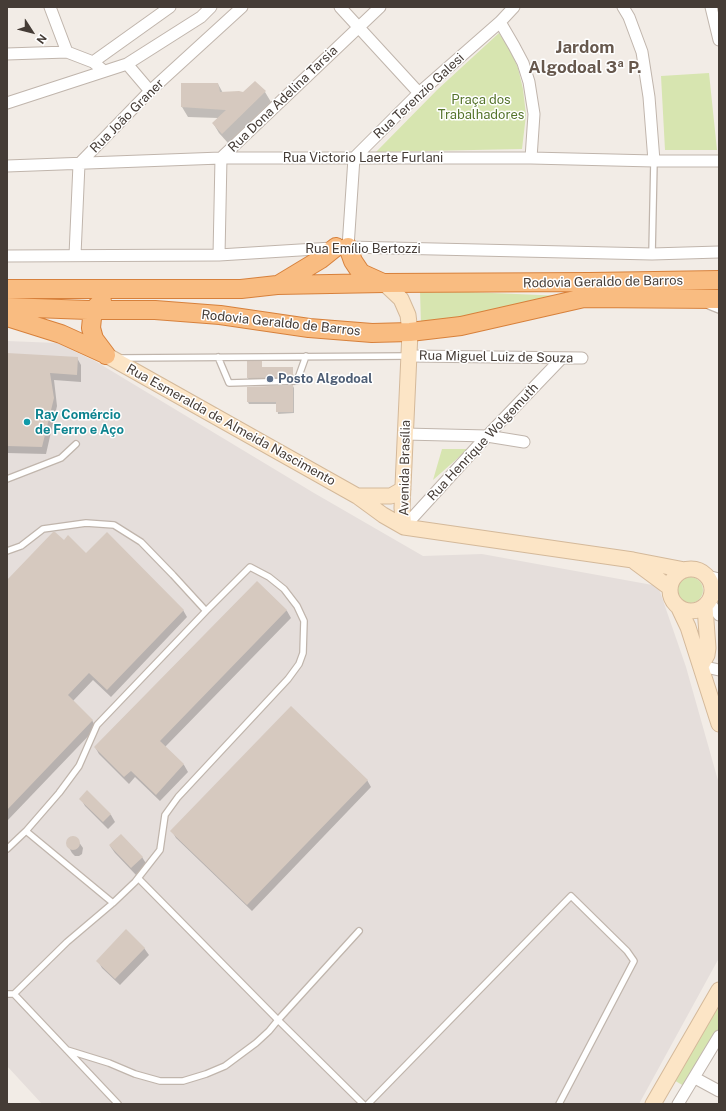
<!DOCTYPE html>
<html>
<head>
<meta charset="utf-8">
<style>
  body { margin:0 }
  #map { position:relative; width:726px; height:1111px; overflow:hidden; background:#f2ece6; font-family:"Public Sans",sans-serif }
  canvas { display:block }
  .frame { position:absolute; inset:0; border:8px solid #453c36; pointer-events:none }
  .north { position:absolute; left:12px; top:12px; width:40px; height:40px; -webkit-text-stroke:3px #fff; paint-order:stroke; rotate:126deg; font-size:11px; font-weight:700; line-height:16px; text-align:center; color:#453c36 }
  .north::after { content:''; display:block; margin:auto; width:14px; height:18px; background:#453c36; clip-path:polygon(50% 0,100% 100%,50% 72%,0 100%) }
</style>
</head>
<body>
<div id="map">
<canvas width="726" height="1111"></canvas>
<div class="frame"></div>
<div class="north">N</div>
</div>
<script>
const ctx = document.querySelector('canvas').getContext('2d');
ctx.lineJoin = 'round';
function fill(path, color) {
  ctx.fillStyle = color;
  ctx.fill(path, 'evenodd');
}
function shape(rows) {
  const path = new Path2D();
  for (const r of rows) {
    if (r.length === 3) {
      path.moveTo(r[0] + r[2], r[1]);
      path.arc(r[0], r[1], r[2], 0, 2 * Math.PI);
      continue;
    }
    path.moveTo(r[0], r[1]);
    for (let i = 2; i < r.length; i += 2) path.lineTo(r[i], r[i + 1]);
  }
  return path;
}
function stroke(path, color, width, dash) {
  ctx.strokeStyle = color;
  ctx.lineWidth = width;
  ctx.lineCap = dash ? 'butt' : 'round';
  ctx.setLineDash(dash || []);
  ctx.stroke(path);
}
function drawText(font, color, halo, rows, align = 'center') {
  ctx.font = font + ' "Public Sans",sans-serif';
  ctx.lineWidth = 3;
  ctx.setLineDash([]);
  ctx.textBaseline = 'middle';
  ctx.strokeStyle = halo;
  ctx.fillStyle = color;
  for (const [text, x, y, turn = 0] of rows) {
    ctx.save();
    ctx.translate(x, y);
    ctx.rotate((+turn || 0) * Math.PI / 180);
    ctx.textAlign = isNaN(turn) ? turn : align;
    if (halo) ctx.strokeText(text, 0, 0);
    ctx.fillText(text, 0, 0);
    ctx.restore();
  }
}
fill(shape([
  [7,341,57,343,95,361,314,493,423,556,482,554,658,586,686,667,719,784,719,958,639,1104,42,1104,7,1066]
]), '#e5dedb');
fill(shape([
  [499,33,512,53,518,68,523,89,526,115,522,149,376,152,437,90],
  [709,73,717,150,665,150,661,76],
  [420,290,564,296,421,325],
  [442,449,468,449,433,480],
  [690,590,13],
  [719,999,719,1030,684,1086,672,1079]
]), '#d7e5b0');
fill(shape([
  [218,84,223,93,265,92,271,102,228,143,219,133,213,123,218,118,188,117,182,107],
  [7,354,77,358,81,365,81,382,54,380,57,406,46,454,7,453],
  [261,362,262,368,292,368,294,379,249,380,248,378],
  [293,386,294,388,294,413,278,414,277,404,249,404,248,402,248,388],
  [64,541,183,610,187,617,111,697,93,680,73,701,92,720,96,728,7,821,7,581],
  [257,582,287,611,291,618,165,747,184,765,188,772,160,801,135,777,129,784,99,754,95,747],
  [367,780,371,787,252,911,176,838,172,831],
  [87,792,111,815,115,822,108,829,85,806,81,799],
  [71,837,76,838,83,848,82,854,79,856,75,856,72,853,68,846,68,840],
  [110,846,142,857,147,865,136,875,115,853],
  [144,948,149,955,120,985,102,968,98,961]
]), '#0003');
fill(shape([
  [255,81,266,91,222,134,212,123,226,110,181,107,181,83,218,83,220,92,239,91,243,92],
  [7,353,78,357,77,375,50,373,54,398,42,447,7,446],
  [247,361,262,361,262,367,293,367,293,377,247,378],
  [293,385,293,412,276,412,276,402,247,402,247,387],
  [53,532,55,532,64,540,68,535,86,553,107,532,184,610,107,690,89,673,68,695,93,720,7,810,7,580],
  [257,581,287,610,160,741,184,764,156,795,131,771,124,777,94,747],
  [291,706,368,780,247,905,170,831],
  [87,790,111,814,103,822,79,799],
  [121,834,143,857,131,868,109,845],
  [73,843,7],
  [126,929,145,948,115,979,96,961]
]), '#d6c9bf');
const service = shape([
  [652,254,654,161],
  [709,306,719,310],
  [218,357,229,383,297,381,306,356],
  [121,358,409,356],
  [7,479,61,458,76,444],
  [7,551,21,546,43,529,86,523,114,525,141,542,173,575,206,611,97,725,79,766,59,793,26,831,113,903,67,942,14,994,7,994],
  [7,849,26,831],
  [138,878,278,1020,363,1104],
  [113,903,135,882,160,850,165,815,178,797,288,679,299,664,303,653,304,621,297,606,284,589,269,577,250,567,206,611],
  [14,994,118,1104],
  [67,1050,109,1063,135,1074,160,1081,183,1081,206,1074,225,1066,256,1043,269,1031,278,1020,359,931],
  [368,1104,571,896,627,951,634,961,559,1104]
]);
const minor = shape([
  [50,7,67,52],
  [340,7,419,93],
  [623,7,629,17,642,52,649,97,654,161],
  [711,7,719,40],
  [500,22,514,46,523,63,529,82,534,114,531,158],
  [7,54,67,52,93,62],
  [127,64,150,91],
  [104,71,93,62,170,7],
  [7,103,127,64,201,17,211,7],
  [7,166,221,158,531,158,654,161,719,161],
  [348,247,354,158,419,93,500,22,514,7],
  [75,255,79,164,150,91,242,7],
  [219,255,221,158,380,7],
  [7,256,219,255,348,247,652,254,719,252],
  [409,356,582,358],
  [405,434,487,436,524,442],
  [404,527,487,436,562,358],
  [707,576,719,579],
  [712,596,719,594],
  [709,602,719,615],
  [701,666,719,670],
  [695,1078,719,1091],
  [678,1104,719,1036]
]);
const secondary = shape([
  [384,283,401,299,408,315,410,332,402,508,404,527],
  [106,355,357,496,383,515,404,527,633,560,685,570],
  [357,496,391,496,403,489],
  [635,562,670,588],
  [691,590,21],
  [679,608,688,627,719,724],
  [701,666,707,655,708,648,705,607],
  [653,1104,719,990]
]);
const trunk = shape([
  [348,247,353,261,361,273,381,282],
  [278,285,321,259,336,247],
  [7,289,241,289,277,285,384,283,590,282,719,280],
  [102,301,96,307,92,318,91,328,94,339,106,355],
  [7,307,88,310,155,310,220,315,309,328,372,333,410,332,461,326,584,298,719,299],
  [7,317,61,334,105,354]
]);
stroke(service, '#c0b5ac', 8);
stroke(minor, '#c0b5ac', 13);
stroke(secondary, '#d4b99a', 17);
stroke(trunk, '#d7803b', 20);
stroke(service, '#fff', 5.5);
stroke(minor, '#fff', 11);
stroke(secondary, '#fce5c6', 15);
stroke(trunk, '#f9bc81', 18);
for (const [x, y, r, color] of [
  [270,379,4,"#5c6f8a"],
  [27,422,4,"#0f9aa8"]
]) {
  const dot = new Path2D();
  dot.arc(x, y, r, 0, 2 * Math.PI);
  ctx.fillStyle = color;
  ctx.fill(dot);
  stroke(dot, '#fff', 1.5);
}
drawText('13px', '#453c36', '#fff', [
  ["Rua Terenzio Galesi",419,96,-43],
  ["Rua Dona Adelina Tarsia",283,99,-44],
  ["Rua João Graner",127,116,-45],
  ["Rua Victorio Laerte Furlani",363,158],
  ["Rua Emílio Bertozzi",363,249],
  ["Rodovia Geraldo de Barros",603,282,-1],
  ["Rodovia Geraldo de Barros",281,323,6],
  ["Rua Miguel Luiz de Souza",496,357,1],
  ["Rua Esmeralda de Almeida Nascimento",231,425,29],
  ["Rua Henrique Wolgemuth",483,442,-47],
  ["Avenida Brasília",405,468,-89]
]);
drawText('13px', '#55742b', '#fff', [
  ["Praça dos",481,100],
  ["Trabalhadores",481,115]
]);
drawText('bold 13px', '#4e5e75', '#fff', [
  ["Posto Algodoal",278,379]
], 'left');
drawText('bold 13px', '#0d838f', '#fff', [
  ["Ray Comércio",35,415],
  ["de Ferro e Aço",35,430]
], 'left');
drawText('bold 17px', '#67584d', '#fff', [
  ["Jardom",585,48],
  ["Algodoal 3ª P.",585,68]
]);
</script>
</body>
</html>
